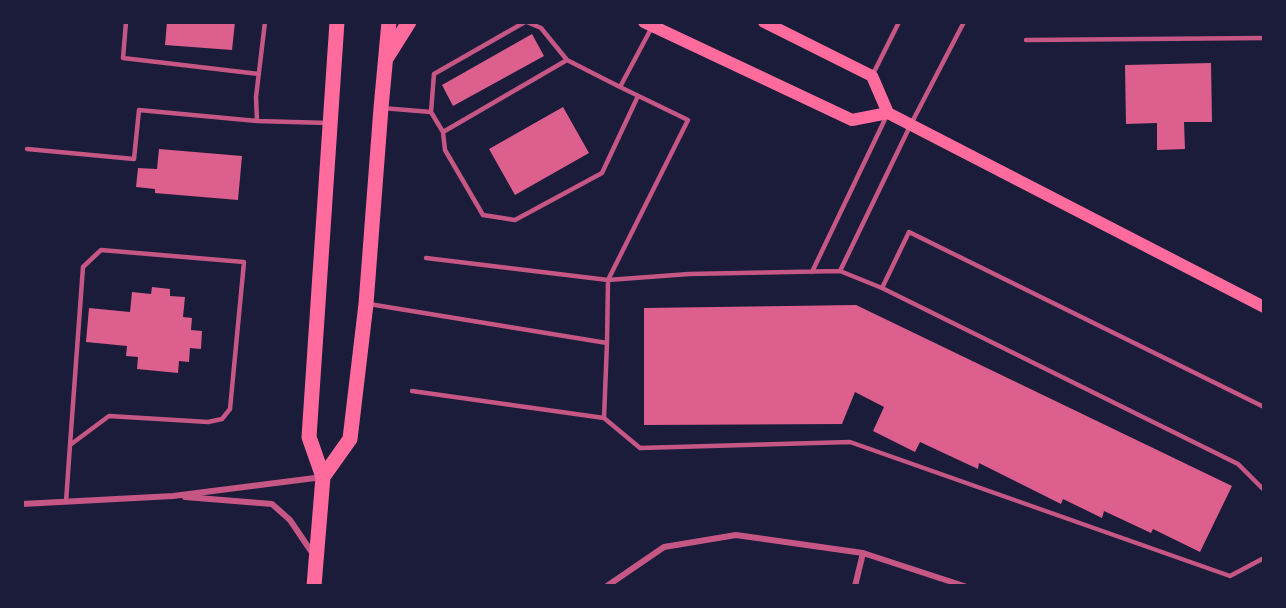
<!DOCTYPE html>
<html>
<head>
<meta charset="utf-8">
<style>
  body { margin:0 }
  #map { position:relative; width:1286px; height:608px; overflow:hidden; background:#1b1b3a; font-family:Signika,sans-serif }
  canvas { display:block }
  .frame { position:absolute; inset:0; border:24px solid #1b1b3a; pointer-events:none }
</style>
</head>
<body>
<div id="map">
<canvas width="1286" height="608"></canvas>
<div class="frame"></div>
</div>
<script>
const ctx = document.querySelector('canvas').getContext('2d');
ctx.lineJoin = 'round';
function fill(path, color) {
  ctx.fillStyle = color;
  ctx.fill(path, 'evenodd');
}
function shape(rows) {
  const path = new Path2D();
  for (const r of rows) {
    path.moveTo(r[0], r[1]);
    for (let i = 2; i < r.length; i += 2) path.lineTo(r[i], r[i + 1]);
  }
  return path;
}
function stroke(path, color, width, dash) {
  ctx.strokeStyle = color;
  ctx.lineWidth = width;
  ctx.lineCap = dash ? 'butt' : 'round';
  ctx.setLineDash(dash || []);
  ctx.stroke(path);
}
fill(shape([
  [167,22,235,22,232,50,165,45],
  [532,34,544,56,453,106,442,85],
  [1211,63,1212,122,1184,122,1185,149,1157,150,1157,123,1126,124,1125,65],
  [563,107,589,153,515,195,489,149],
  [159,149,242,156,238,200,155,193,155,189,136,187,138,168,157,169],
  [152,287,170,289,170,296,185,297,183,317,192,318,191,330,202,331,201,349,190,348,189,362,179,361,178,373,137,369,138,357,126,356,127,346,86,342,89,308,130,312,132,292,151,294],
  [856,305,1232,486,1200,552,1153,529,1151,533,1104,511,1102,518,1063,499,1061,504,979,463,978,469,920,442,915,452,873,431,884,407,855,392,842,424,644,425,644,308]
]), '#dd5f8e');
stroke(shape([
  [126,22,123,58,259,74],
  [527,22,541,28,567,60],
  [1026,40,1264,38],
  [873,74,899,22],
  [620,87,688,120,608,280,689,274,840,271,882,288,1238,464,1264,490],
  [638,96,602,173,515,220,483,215,445,150,443,132,567,60,620,87,652,27],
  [382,108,431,112,443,132],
  [431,112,434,74,525,22],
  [257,121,256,97,265,22],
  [27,149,134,159,139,110,257,121,328,123],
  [840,271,911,124,964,22],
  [812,272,887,115],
  [882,288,909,232,1264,407],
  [369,304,607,343,608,280,426,258],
  [607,343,604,418,640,448,850,442,1230,576,1264,558],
  [412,391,604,418],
  [66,502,70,445,83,267,101,250,244,262,230,409,222,419,208,422,109,416,70,445]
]), '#c65784', 4.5);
stroke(shape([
  [185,497,272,504,290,520,313,554],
  [22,504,173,496,323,477],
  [607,586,664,547,736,535,863,553,964,586],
  [855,586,863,553]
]), '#c65784', 6);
stroke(shape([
  [644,22,852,120,888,113],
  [764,22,872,76,888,113,1264,307]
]), '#ff6b9d', 12);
stroke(shape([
  [387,57,409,22],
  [323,477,350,439,366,304,381,108,389,22],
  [314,586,323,477,309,437,337,22]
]), '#ff6b9d', 15);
</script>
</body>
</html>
